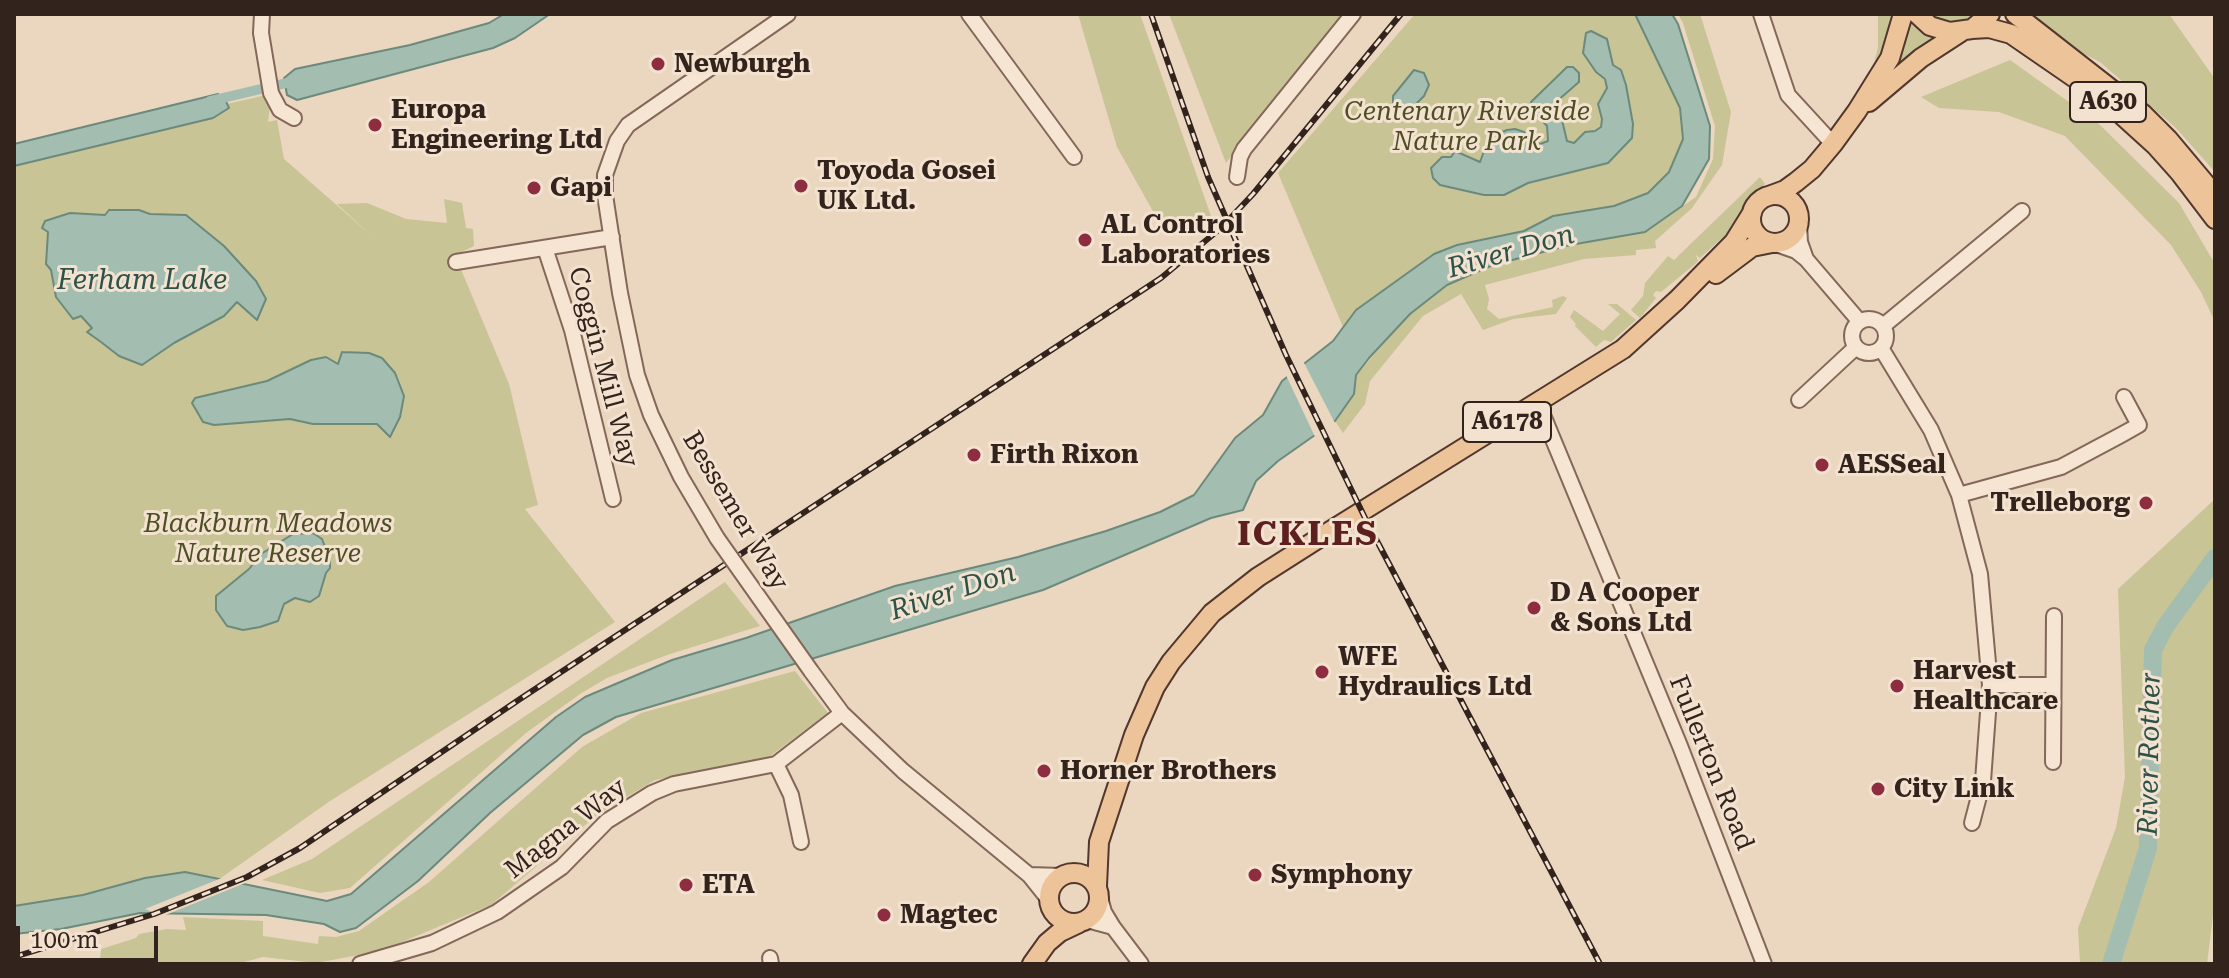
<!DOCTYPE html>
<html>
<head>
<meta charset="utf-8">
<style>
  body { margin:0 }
  #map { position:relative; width:2229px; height:978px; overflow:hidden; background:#ebd6c0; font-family:"Roboto Serif",serif }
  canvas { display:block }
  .frame { position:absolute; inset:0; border:16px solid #33231d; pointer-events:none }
  .scale { position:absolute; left:16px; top:926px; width:142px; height:36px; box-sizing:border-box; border:4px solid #33231d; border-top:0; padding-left:10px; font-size:24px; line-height:28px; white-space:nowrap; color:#33231d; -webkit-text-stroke:6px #f3e2cf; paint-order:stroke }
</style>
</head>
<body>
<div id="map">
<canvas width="2229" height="978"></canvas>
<div class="frame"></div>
<div class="scale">100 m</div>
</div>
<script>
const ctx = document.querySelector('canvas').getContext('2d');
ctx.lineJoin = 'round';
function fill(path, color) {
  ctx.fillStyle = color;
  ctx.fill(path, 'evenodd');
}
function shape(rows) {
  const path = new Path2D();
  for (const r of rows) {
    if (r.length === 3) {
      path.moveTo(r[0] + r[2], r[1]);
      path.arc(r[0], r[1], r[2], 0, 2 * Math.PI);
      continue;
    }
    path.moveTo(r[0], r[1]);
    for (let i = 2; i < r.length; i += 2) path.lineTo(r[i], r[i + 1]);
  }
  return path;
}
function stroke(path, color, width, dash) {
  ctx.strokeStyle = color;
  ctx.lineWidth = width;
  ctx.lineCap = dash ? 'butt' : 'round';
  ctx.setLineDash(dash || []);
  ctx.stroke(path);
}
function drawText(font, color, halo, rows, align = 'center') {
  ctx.font = font + ' "Roboto Serif",serif';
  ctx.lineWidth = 6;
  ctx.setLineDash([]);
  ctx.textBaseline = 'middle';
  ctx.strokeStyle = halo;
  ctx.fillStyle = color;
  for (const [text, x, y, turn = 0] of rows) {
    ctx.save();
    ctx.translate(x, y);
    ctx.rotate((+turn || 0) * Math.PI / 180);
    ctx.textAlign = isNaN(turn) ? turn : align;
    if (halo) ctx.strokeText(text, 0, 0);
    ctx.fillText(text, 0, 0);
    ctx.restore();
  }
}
fill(shape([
  [1078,14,1140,14,1211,216,1164,231,1117,147],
  [1169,14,1346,14,1282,90,1226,163],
  [1415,14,1635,14,1680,108,1683,140,1669,172,1648,193,1614,206,1553,216,1524,231,1457,245,1356,310,1343,327,1278,173],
  [1678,14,1700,14,1731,112,1722,165,1692,208,1655,241,1656,248,1636,250,1636,255,1584,259,1485,285,1489,299,1487,309,1499,319,1553,307,1552,300,1563,296,1567,298,1556,314,1513,319,1483,330,1461,294,1423,316,1370,381,1365,404,1343,433,1335,421,1354,394,1356,375,1410,314,1447,285,1493,265,1570,245,1645,232,1696,197,1713,159,1715,126,1683,23],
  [1878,14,1893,14,1885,52,1877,69,1873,67,1878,47],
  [1930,14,1978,14,1964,23,1952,24,1941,22],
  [2026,14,2169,14,2215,79,2215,172,2176,128,2100,62,2066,45],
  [1909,20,1925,34,1939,39,1881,87],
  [2010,60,2097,122,2179,203,2215,264,2215,322,2201,292,2171,245,2065,136,1999,112,1939,108,1921,97],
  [266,95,270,105,268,122,277,120,284,159,372,236,337,204,367,203,406,219,447,223,444,199,462,203,466,228,473,229,474,246,455,255,509,384,538,505,525,509,615,622,330,801,218,880,185,872,145,878,83,895,14,906,14,166,213,118,228,108,227,104],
  [1760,177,1765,184,1746,200,1734,227,1700,258,1696,255,1698,261,1694,265,1661,292,1656,291,1653,295,1656,298,1640,318,1631,310,1643,296,1645,283,1668,256,1674,260],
  [1608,304,1617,304,1636,320,1611,342,1604,340,1596,347,1575,326,1576,324,1570,317,1574,310,1603,331,1620,314],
  [2215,499,2215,898,2207,964,2080,964,2078,928,2116,828,2125,777,2118,589],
  [725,582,760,626,667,655,607,678,580,694,526,733,350,888,320,893,262,880,312,859],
  [795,671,828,713,769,757,655,780,598,814,491,905,380,951,316,963,263,957,237,964,88,964,100,960,101,949,136,938,139,934,167,929,186,930,183,917,263,921,263,936,318,944,319,936,336,937,359,931,429,882,582,747,641,713]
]), '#c8c495');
const water = shape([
  [504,14,550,14,515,38,493,48,297,100,287,95,284,78,295,69,410,45,489,23,504,14],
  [1635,14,1672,14,1678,24,1710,126,1709,159,1682,206,1645,232,1570,245,1493,265,1447,285,1410,314,1369,358,1356,375,1354,394,1335,421,1278,461,1256,481,1243,510,1211,518,1043,590,616,717,583,735,490,813,418,881,356,928,340,932,324,924,266,915,140,913,61,929,14,934,14,906,83,895,145,878,185,872,327,901,351,894,556,717,585,697,672,660,746,638,895,586,1018,557,1106,531,1160,512,1194,495,1235,438,1263,415,1282,381,1333,341,1356,310,1434,254,1457,245,1524,231,1553,216,1614,206,1648,193,1669,172,1683,139,1680,108,1635,14],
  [1591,31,1607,39,1613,65,1621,70,1626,85,1633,124,1632,138,1608,163,1528,183,1504,195,1484,195,1440,185,1433,178,1431,168,1442,157,1451,157,1455,151,1480,162,1487,143,1495,135,1507,130,1515,129,1524,132,1530,139,1540,144,1548,141,1547,126,1533,111,1531,102,1567,67,1573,67,1579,73,1579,82,1556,102,1553,111,1557,119,1562,120,1567,141,1574,143,1585,132,1595,131,1601,127,1602,119,1598,104,1607,88,1605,79,1596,72,1583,53,1586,33,1591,31],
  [1414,70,1424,73,1429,85,1424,96,1413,107,1398,110,1393,104,1393,96,1414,70],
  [218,94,225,99,229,108,213,118,14,166,14,144,218,94],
  [109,210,139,210,150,214,186,215,224,246,256,281,266,299,257,320,237,302,224,316,174,343,142,365,119,356,101,342,87,332,92,328,81,316,73,319,56,297,51,270,46,264,48,232,42,228,45,221,70,213,105,215,109,210],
  [342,352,369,353,382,358,395,373,404,396,400,417,390,437,377,424,313,424,290,419,214,425,203,422,192,403,195,398,267,381,311,360,326,357,338,364,342,352],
  [313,533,322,539,330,560,330,568,326,573,319,596,310,602,295,598,284,604,278,621,260,627,243,630,227,626,216,610,216,596,249,569,261,554,293,534,313,533]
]);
fill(water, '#a3bdb0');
stroke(water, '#6b8a7c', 2);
fill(shape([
  [1302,359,1336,425,1316,439,1285,373],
  [224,877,248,882,163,916,145,909]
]), '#ebd6c0');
stroke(shape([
  [210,101,295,81]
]), '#a3bdb0', 10);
stroke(shape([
  [2111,964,2148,848,2153,650,2165,627,2215,558]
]), '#a3bdb0', 18);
const minor = shape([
  [262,14,261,33,271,93,280,110,294,118],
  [969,14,1074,157],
  [1761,14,1788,95,1833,144],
  [1237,177,1240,157,1244,149,1353,14],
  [1773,243,1796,251,1806,259,1800,242,1799,223],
  [545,248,572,330,613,499],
  [1806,259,1860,322],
  [456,262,612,237],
  [1869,336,17],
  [1883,326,2022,211],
  [1881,348,1931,430,1959,495,1980,574,1990,685,1983,781,1972,823],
  [1799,400,1856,347],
  [1538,403,1680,746,1764,964],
  [1959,495,2061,467,2121,435,2139,425,2124,397],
  [717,538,681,477,651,415,637,375,620,293,605,195,605,175,617,141,628,125,788,14],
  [811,671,842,713,903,771,1029,875],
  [1990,685,2053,685],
  [2053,762,2054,616],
  [776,764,791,795,801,842],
  [1049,900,1029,875,1062,876],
  [1087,920,1113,927,1104,912,1099,894],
  [1113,927,1141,964],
  [770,958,771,964],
  [360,964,432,943,497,912,562,867,607,821,652,793,674,784,776,764,842,713]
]);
const major = shape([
  [1917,14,1930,26,1950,32,1972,29,1990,14],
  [2015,14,2143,114,2168,139,2215,195],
  [1972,29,1989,28,2011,34,2101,96,2155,145,2180,173,2215,219],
  [1869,102,1921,58,1961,32],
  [1775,219,24],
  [1766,197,1785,190,1796,182,1812,169,1833,144,1857,111,1890,58,1903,14],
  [1716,274,1752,247,1772,243],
  [1074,898,25],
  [1097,886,1099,842,1134,735,1155,687,1171,662,1212,613,1258,577,1327,533,1623,349,1677,300,1734,242,1752,213],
  [1032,964,1047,943,1060,932,1079,923]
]);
stroke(minor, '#836759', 18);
stroke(major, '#51372d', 22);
stroke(minor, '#f6e5d3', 14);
stroke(major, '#edc399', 18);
const rail = shape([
  [1151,14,1208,177,1286,355,1367,522,1600,964],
  [14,957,154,914,247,877,300,848,520,699,1161,278,1222,227,1253,194,1401,14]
]);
stroke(rail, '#33231d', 6);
stroke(rail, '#f3e2cf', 3, [9]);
const minorBridge = shape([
  [717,538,811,671]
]);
stroke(minorBridge, '#836759', 18, []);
stroke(minorBridge, '#f6e5d3', 14);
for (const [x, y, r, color] of [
  [658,64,8,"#8e2d40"],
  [375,125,8,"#8e2d40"],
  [801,186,8,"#8e2d40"],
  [534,188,8,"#8e2d40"],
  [1085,240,8,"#8e2d40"],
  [974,455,8,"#8e2d40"],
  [1822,465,8,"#8e2d40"],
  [2146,503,8,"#8e2d40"],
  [1534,608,8,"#8e2d40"],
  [1322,672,8,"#8e2d40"],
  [1897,686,8,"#8e2d40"],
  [1044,771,8,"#8e2d40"],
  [1878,789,8,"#8e2d40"],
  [1255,875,8,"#8e2d40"],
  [686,885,8,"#8e2d40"],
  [884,915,8,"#8e2d40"]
]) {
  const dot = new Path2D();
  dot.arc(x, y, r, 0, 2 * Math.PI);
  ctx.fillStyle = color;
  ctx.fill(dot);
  stroke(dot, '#f3e2cf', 3);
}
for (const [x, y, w] of [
  [2108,102,76],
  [1507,422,88]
]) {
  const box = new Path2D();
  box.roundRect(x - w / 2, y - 20, w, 40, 6);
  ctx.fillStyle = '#f3e2cf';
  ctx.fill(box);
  stroke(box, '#33231d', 2);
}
drawText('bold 24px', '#33231d', null, [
  ["A630",2108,102],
  ["A6178",1507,422]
]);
drawText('bold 26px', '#33231d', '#f3e2cf', [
  ["Newburgh",674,64],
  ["Europa",391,110],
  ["Engineering Ltd",391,140],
  ["Toyoda Gosei",817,171],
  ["UK Ltd.",817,201],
  ["Gapi",550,188],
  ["AL Control",1101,225],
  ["Laboratories",1101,255],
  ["Firth Rixon",990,455],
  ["AESSeal",1838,465],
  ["Trelleborg",2130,503,"right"],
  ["D A Cooper",1550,593],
  ["& Sons Ltd",1550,623],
  ["WFE",1338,657],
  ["Hydraulics Ltd",1338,687],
  ["Harvest",1913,671],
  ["Healthcare",1913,701],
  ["Horner Brothers",1060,771],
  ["City Link",1894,789],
  ["Symphony",1271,875],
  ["ETA",702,885],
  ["Magtec",900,915]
], 'left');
drawText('italic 26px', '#4c4f24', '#f3e2cf', [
  ["Centenary Riverside",1467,112],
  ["Nature Park",1467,142],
  ["Blackburn Meadows",268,524],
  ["Nature Reserve",268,554]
]);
drawText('26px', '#33231d', '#f3e2cf', [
  ["Coggin Mill Way",603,367,75],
  ["Bessemer Way",735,511,59],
  ["Fullerton Road",1711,763,68],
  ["Magna Way",566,829,-38]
]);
drawText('italic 28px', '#2d5249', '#f3e2cf', [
  ["River Don",1511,252,-16],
  ["Ferham Lake",142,281],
  ["River Don",953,592,-18],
  ["River Rother",2150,754,-89]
]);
ctx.letterSpacing = '2px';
drawText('bold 34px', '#5d201f', '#f3e2cf', [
  ["ICKLES",1308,535]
]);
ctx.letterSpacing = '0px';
</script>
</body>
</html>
